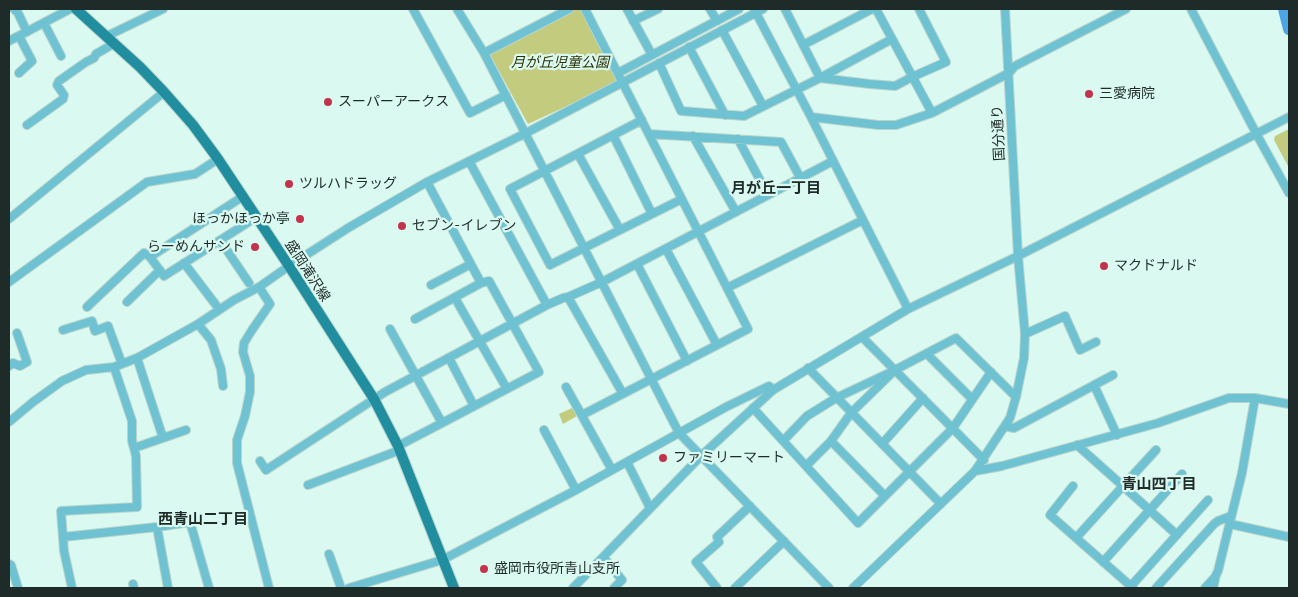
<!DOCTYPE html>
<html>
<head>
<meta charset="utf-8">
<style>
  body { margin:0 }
  #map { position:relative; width:1298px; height:597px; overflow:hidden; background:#daf9f1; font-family:Bitter,serif }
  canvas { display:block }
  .frame { position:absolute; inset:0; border:10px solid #1f2b28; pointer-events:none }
</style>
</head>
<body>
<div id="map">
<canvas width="1298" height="597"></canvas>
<div class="frame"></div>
</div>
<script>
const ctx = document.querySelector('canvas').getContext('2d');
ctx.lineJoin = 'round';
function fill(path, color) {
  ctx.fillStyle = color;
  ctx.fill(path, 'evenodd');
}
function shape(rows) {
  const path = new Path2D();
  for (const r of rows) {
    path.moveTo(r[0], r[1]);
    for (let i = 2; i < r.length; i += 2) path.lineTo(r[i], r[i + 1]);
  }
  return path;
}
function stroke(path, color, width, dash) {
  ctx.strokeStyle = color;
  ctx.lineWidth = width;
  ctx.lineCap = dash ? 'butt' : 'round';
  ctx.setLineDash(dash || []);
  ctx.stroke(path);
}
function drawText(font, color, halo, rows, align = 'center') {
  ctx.font = font + ' Bitter,"Noto Sans JP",serif';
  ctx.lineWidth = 4.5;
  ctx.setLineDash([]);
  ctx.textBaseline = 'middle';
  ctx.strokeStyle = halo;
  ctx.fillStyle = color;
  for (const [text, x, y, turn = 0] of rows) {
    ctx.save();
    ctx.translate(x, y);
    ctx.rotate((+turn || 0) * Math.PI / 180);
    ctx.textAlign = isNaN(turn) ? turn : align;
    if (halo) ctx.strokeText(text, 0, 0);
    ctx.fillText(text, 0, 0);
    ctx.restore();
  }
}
fill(shape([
  [570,9,581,9,619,82,528,124,489,53],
  [1289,129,1289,168,1274,140,1275,136],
  [572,408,577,416,563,424,559,414]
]), '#c3cb7f');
stroke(shape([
  [1284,9,1289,29]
]), '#4ca5e5', 12);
const minor = shape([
  [14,9,18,13,27,32],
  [413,9,470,113,506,95],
  [457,9,484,53,679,433,829,588],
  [627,9,652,55,739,9],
  [710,9,717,21],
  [754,9,811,117,908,309],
  [785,9,820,78,892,39],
  [876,9,932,113],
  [1191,9,1257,135,1289,193],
  [633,21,658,9],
  [44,23,61,56],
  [722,30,763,106],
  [107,36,163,9],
  [9,41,70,9],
  [803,45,872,9],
  [689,47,725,115],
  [484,53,569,9],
  [659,63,681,111,744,116,820,78,870,84,895,86,912,77,946,62,919,9],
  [19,73,32,61,19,36],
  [618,73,652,55],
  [811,117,878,125,896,125,932,113,1009,73,1015,66,1126,9],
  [642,120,510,189,550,265,682,199],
  [27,125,63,99,64,95,57,85,59,81,86,62,94,58,96,54,115,43],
  [649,134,781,142,801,179],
  [613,135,652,214],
  [693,136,736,212],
  [738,139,768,195],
  [578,154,620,230],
  [469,161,547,305],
  [9,219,164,92],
  [220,240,249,283],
  [666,249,717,345],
  [150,257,242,197],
  [184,263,216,305],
  [637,264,687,361],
  [9,282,147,182,195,174,218,159],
  [431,285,471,264],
  [259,287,270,304,252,330,244,343,243,352,250,376,250,392,245,416,237,440,237,463,269,588],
  [727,288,863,220],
  [568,297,623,394],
  [455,298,507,389],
  [127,302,160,270],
  [87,307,144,253,150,257,164,276,255,218],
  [415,319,481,283,427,182],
  [198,324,211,340,221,369,223,386],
  [390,329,442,423,539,372,489,281,481,283],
  [63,330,92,321,95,331,108,326,122,364],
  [1025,334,1065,316,1080,350,1096,342],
  [862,337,984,460],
  [927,354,972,399],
  [137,358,163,438],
  [449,358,474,406],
  [9,366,13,363,20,366,27,362,17,333],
  [808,368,941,504],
  [1094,385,1117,435],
  [566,387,612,470],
  [753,408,858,523,953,428,991,372],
  [582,415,748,329,585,9],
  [9,422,33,402,62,381,86,370,114,367,137,358,198,324,234,300,259,287,289,266,348,228,427,182,526,133,763,9],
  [1005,426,1014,428,1113,375],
  [544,430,576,490],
  [783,441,807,416,836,398,889,373],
  [882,444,923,398],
  [398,446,442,423],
  [134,448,186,430],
  [1156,450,1123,486,1177,535],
  [260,461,266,470,385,392,547,305,563,298,568,297,602,282,833,161],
  [627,462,650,508],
  [806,466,831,441],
  [975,471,1002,466,1158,423,1229,398,1255,398,1289,404],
  [308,485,400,450],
  [1073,486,1050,515,1133,588],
  [885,496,831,441,851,413,895,370,956,338,1016,397],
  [1230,524,1289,537],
  [157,527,190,522,209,588],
  [63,537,157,527,168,588],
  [1076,538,1123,486,1077,445],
  [329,554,341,588],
  [605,559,622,580,614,588],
  [1103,562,1182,474],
  [9,564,11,565,18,588],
  [133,584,134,588],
  [1131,586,1208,500],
  [72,588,64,551,61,511,137,507,136,456,132,441,132,421,114,367],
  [349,588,442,560,576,490,726,407,769,386,773,390],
  [573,588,701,456,773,390,908,309,1018,256,1289,117],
  [717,588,696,562,719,542,717,537,750,506],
  [735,588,784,541],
  [853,588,975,471,1010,418,1016,397,1024,358,1025,334,1018,256,1005,9],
  [1156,588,1214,524,1218,521,1231,516],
  [1205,588,1215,577],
  [1213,588,1216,575,1218,571,1242,473,1255,398]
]);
const major = shape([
  [76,9,140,67,164,92,193,125,218,159,289,266,374,399,398,446,454,588]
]);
stroke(minor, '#b8d4cd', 10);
stroke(major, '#b8d4cd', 12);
stroke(minor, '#6ec2d1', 8);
stroke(major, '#218e9f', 10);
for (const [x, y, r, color] of [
  [1089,94,5,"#c3334b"],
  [328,102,5,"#c3334b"],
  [289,184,5,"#c3334b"],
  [300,219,5,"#c3334b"],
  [402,226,5,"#c3334b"],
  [255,247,5,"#c3334b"],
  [1104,266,5,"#c3334b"],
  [663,458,5,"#c3334b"],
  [484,569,5,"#c3334b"]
]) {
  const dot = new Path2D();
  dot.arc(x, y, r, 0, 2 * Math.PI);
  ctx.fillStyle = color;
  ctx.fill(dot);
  stroke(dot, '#daf9f1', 2);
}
drawText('italic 14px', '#2e3004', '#daf9f1', [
  ["月が丘児童公園",560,63]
]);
drawText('14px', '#1f2b28', '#daf9f1', [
  ["三愛病院",1099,94],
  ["スーパーアークス",338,102],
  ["ツルハドラッグ",299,184],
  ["ほっかほっか亭",290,219,"right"],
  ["セブン-イレブン",412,226],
  ["らーめんサンド",245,247,"right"],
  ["マクドナルド",1114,266],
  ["ファミリーマート",673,458],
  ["盛岡市役所青山支所",494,569]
], 'left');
drawText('14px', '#1f2b28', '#daf9f1', [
  ["国分通り",999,133,-93],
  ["盛岡滝沢線",307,271,57]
]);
drawText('bold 15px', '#1f2b28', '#daf9f1', [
  ["月が丘一丁目",776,189],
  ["青山四丁目",1159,485],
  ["西青山二丁目",203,520]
]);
</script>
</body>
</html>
